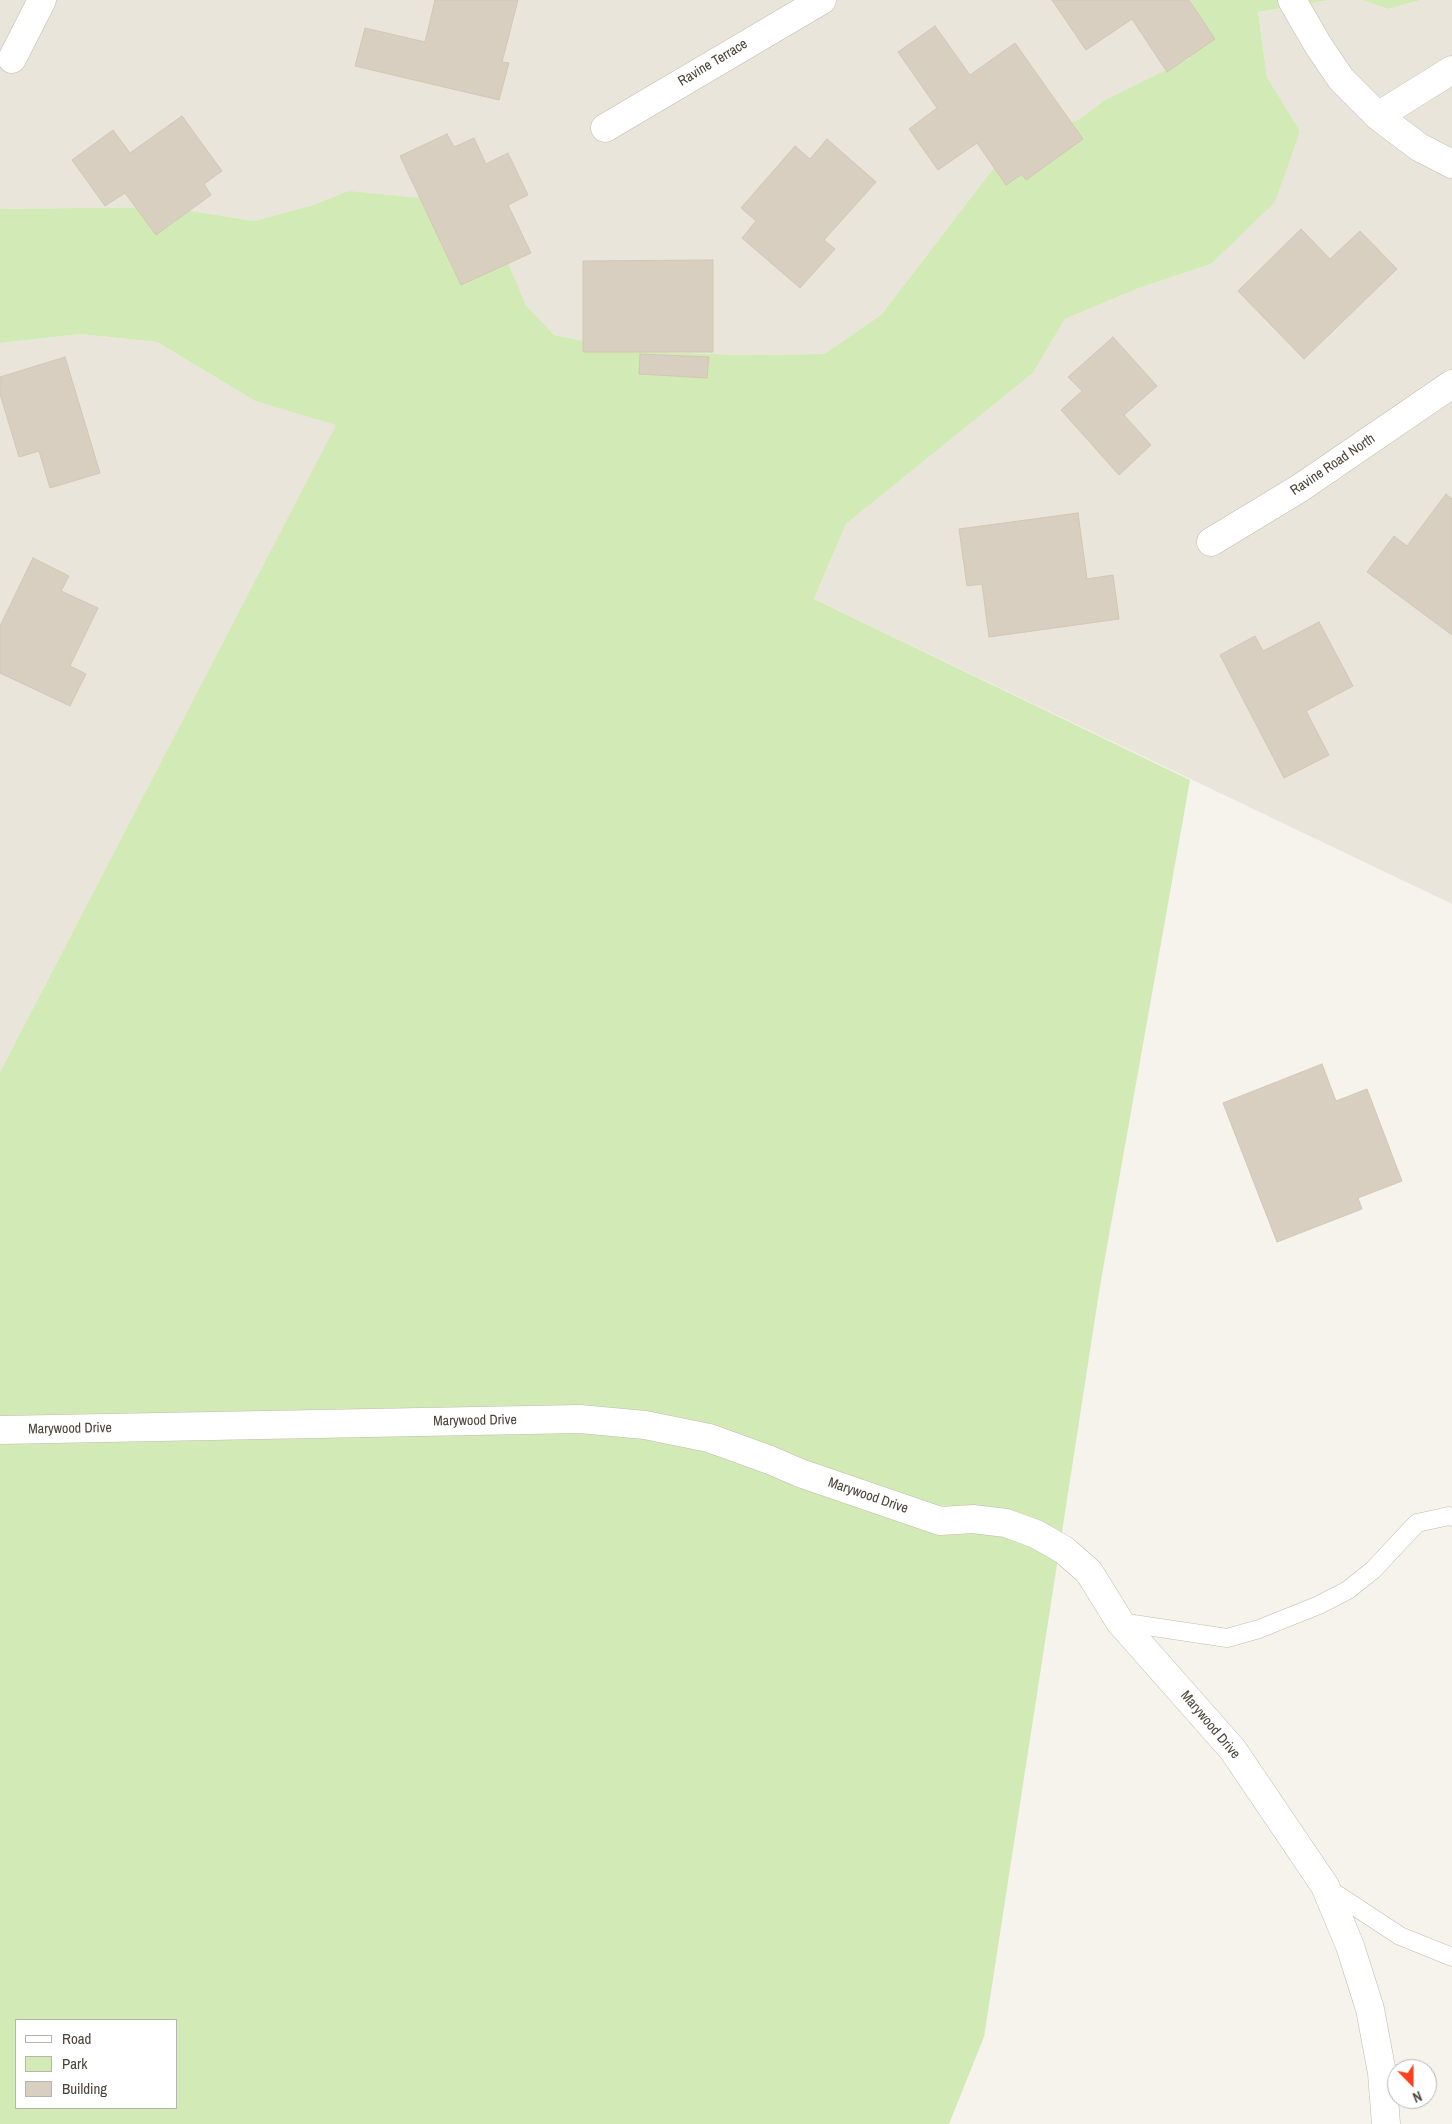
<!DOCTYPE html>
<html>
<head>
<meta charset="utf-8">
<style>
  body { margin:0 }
  #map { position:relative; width:1452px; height:2124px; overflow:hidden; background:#f6f3ec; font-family:"Archivo Narrow",sans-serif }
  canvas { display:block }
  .legend { position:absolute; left:15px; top:2019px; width:162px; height:90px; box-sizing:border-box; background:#fff; border:1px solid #b7b4b0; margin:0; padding:6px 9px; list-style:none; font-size:15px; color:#4b4439 }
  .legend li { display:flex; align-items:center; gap:10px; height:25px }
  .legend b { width:25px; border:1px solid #b7b4b0 }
  .north { position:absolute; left:1387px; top:2059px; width:50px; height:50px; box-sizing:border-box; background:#fff; border:1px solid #b7b4b0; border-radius:50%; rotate:158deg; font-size:14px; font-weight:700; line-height:20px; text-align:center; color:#4b4439 }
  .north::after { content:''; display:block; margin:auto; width:18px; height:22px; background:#fc3f1d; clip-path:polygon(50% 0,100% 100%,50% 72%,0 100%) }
</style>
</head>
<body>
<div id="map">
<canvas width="1452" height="2124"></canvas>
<ul class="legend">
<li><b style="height:6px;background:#fff"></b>Road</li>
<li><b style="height:14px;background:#d2eab5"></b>Park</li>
<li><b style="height:14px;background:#d8cfc1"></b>Building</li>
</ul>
<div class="north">N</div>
</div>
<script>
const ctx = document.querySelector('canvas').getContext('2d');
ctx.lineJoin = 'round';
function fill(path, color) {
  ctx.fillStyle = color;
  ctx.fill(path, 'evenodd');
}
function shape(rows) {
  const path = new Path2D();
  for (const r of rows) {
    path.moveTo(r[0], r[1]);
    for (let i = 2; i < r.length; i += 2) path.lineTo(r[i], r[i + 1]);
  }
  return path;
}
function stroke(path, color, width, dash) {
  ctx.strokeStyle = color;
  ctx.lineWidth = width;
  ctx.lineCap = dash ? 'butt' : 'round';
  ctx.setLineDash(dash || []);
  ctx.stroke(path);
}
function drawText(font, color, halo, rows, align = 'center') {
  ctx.font = font + ' "Archivo Narrow",sans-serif';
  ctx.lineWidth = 5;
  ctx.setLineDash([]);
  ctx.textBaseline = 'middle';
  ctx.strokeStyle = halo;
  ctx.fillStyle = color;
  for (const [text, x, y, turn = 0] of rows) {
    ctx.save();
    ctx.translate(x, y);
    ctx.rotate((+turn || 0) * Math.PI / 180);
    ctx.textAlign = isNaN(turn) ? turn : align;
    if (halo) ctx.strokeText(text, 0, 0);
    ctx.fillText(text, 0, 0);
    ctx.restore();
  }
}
fill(shape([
  [0,0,1191,0,1182,16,1190,58,1105,100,1078,120,1019,135,881,315,824,354,742,355,634,351,554,335,526,305,491,222,348,191,313,205,254,221,167,207,0,209],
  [1330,0,1362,0,1388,9,1421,0,1452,0,1452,904,814,599,846,524,1033,373,1065,319,1139,288,1211,264,1269,206,1300,131,1267,77,1258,12],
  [80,334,157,342,255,401,337,424,0,1072,0,343]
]), '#eae5da');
fill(shape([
  [1191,0,1330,0,1258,12,1267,77,1300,131,1275,202,1211,264,1139,288,1065,319,1033,373,846,524,814,599,1190,780,1100,1286,984,2037,949,2124,0,2124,0,1072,336,425,255,401,157,342,80,334,0,343,0,209,167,207,254,221,313,205,348,191,459,202,491,222,526,305,554,335,634,351,742,355,824,354,881,315,1019,135,1078,120,1105,100,1190,58,1182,16],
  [16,2020,176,2020,176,2108,16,2108],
  [1362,0,1421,0,1388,9]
]), '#d2eab5');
const building = shape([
  [435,0,518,0,502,62,509,63,499,100,355,66,365,28,425,42,435,0],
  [1052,0,1189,0,1215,39,1167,72,1132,19,1086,50,1052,0],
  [935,26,970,75,1015,43,1083,139,1026,180,1022,174,1006,185,977,143,938,170,909,129,937,108,898,52,935,26],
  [182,116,222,171,204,184,211,195,156,235,125,193,105,206,72,160,113,130,130,153,182,116],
  [447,134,454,147,474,138,486,164,508,153,528,195,508,205,531,253,461,285,400,156,447,134],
  [827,139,876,182,824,240,835,249,800,288,742,238,756,221,741,208,795,146,810,159,827,139],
  [1301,229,1330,259,1360,231,1397,269,1304,359,1238,291,1301,229],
  [713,260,713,352,583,352,583,261,713,260],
  [1113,337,1157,386,1124,415,1151,445,1119,475,1061,410,1082,391,1068,377,1113,337],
  [640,354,709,357,707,378,639,374,640,354],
  [65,357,100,473,50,488,39,451,19,457,0,394,0,377,65,357],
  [1446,494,1452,499,1452,635,1367,572,1394,536,1407,546,1446,494],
  [1078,513,1087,579,1113,575,1119,619,989,637,982,584,967,586,959,529,1078,513],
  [33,558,69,576,61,591,98,608,70,666,86,674,70,706,0,673,0,626,33,558],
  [1319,622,1353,686,1306,711,1329,755,1284,778,1220,655,1255,636,1263,651,1319,622],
  [1322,1064,1336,1101,1367,1089,1402,1181,1358,1198,1362,1209,1277,1242,1223,1103,1322,1064]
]);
fill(building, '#d8cfc1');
stroke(building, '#d3c7b4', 1);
const lane = shape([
  [1120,1622,1227,1638,1259,1629,1319,1605,1348,1590,1373,1570,1417,1523,1449,1516,1452,1517],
  [1327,1888,1400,1936,1452,1957]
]);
const street = shape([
  [1292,0,1318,45,1341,79,1378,116,1419,147,1452,164],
  [12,59,42,0],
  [1378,116,1452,70],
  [605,128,822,0],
  [1211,542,1300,488,1452,384],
  [0,1430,580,1419,645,1425,709,1438,770,1460,800,1473,940,1521,973,1519,1006,1523,1036,1534,1064,1550,1089,1572,1120,1622,1233,1750,1325,1886,1350,1946,1370,2009,1382,2073,1386,2124]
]);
stroke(lane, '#c2bbae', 19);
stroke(street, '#c2bbae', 29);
stroke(lane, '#fff', 18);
stroke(street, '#fff', 28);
drawText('14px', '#4b4439', '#fff', [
  ["Ravine Terrace",713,63,-31],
  ["Ravine Road North",1333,465,-34],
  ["Marywood Drive",475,1421,-1],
  ["Marywood Drive",70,1429,-1],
  ["Marywood Drive",868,1496,19],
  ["Marywood Drive",1210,1725,50]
]);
</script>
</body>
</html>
